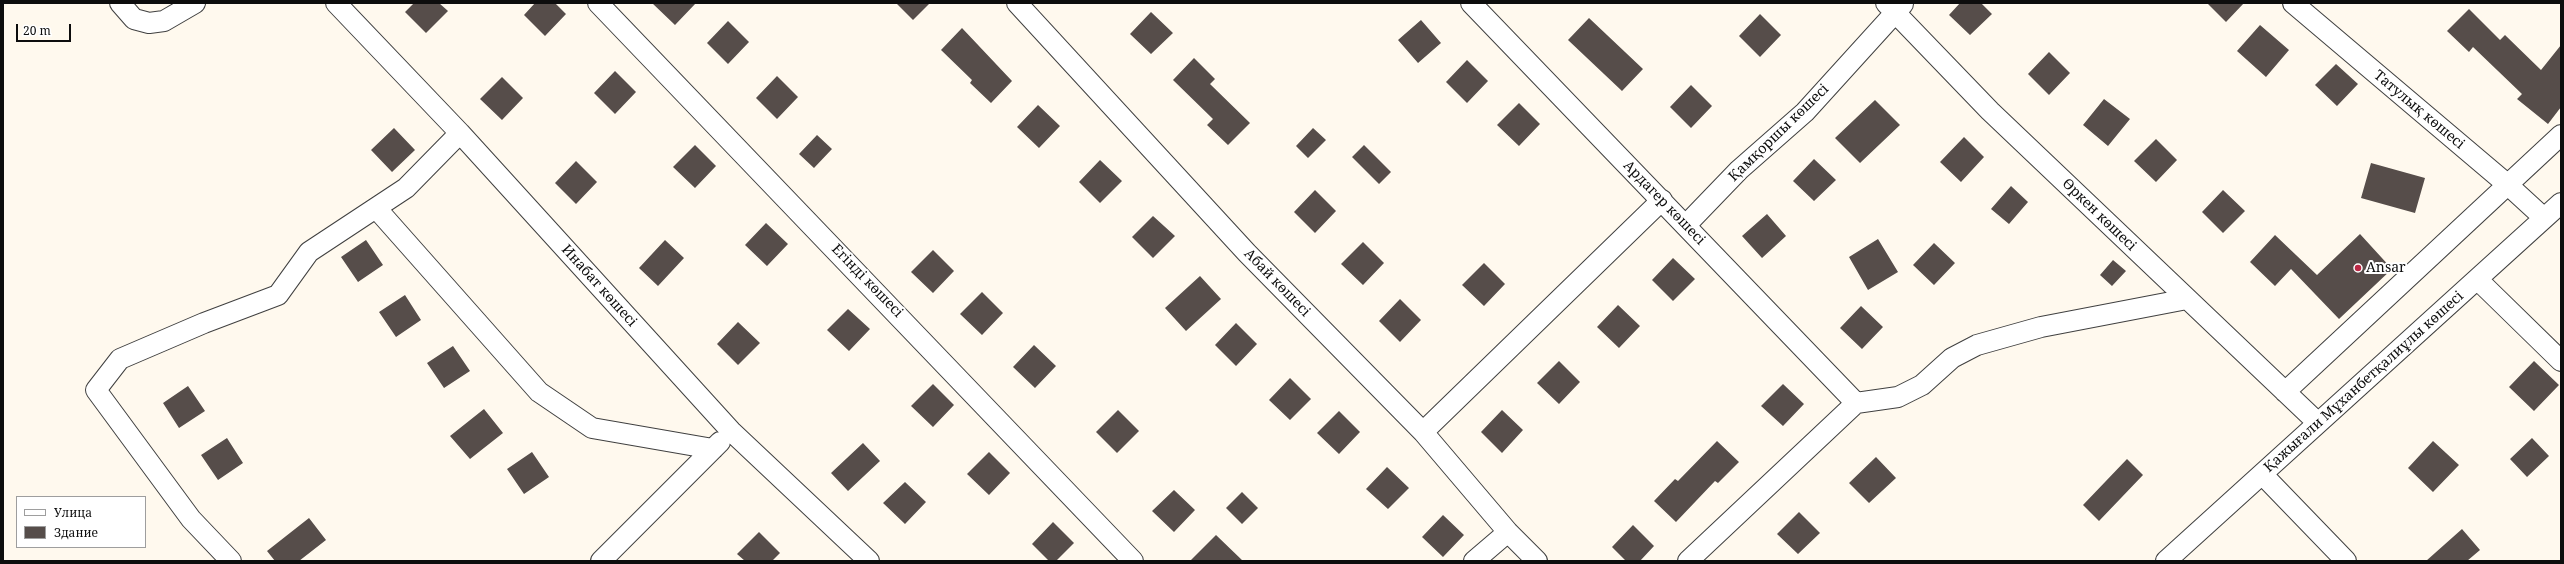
<!DOCTYPE html>
<html>
<head>
<meta charset="utf-8">
<style>
  body { margin:0 }
  #map { position:relative; width:2564px; height:564px; overflow:hidden; background:#fff9ee; font-family:"Noto Serif",serif }
  canvas { display:block }
  .frame { position:absolute; inset:0; border:4px solid #0d0d0d; pointer-events:none }
  .legend { position:absolute; left:16px; top:496px; width:130px; height:52px; box-sizing:border-box; background:#fff; border:1px solid #9e9e9e; margin:0; padding:5px 7px; list-style:none; font-size:12px; color:#0d0d0d }
  .legend li { display:flex; align-items:center; gap:8px; height:20px }
  .legend b { width:20px; border:1px solid #9e9e9e }
  .scale { position:absolute; left:16px; top:24px; width:55px; height:18px; box-sizing:border-box; border:2px solid #0d0d0d; border-top:0; padding-left:5px; font-size:12px; line-height:14px; white-space:nowrap; color:#0d0d0d; -webkit-text-stroke:3px #fff; paint-order:stroke }
</style>
</head>
<body>
<div id="map">
<canvas width="2564" height="564"></canvas>
<div class="frame"></div>
<ul class="legend">
<li><b style="height:5px;background:#fff"></b>Улица</li>
<li><b style="height:11px;background:#564d4a"></b>Здание</li>
</ul>
<div class="scale">20 m</div>
</div>
<script>
const ctx = document.querySelector('canvas').getContext('2d');
ctx.lineJoin = 'round';
function fill(path, color) {
  ctx.fillStyle = color;
  ctx.fill(path, 'evenodd');
}
function shape(rows) {
  const path = new Path2D();
  for (const r of rows) {
    path.moveTo(r[0], r[1]);
    for (let i = 2; i < r.length; i += 2) path.lineTo(r[i], r[i + 1]);
  }
  return path;
}
function stroke(path, color, width, dash) {
  ctx.strokeStyle = color;
  ctx.lineWidth = width;
  ctx.lineCap = dash ? 'butt' : 'round';
  ctx.setLineDash(dash || []);
  ctx.stroke(path);
}
function drawText(font, color, halo, rows, align = 'center') {
  ctx.font = font + ' "Noto Serif",serif';
  ctx.lineWidth = 4;
  ctx.setLineDash([]);
  ctx.textBaseline = 'middle';
  ctx.strokeStyle = halo;
  ctx.fillStyle = color;
  for (const [text, x, y, turn = 0] of rows) {
    ctx.save();
    ctx.translate(x, y);
    ctx.rotate((+turn || 0) * Math.PI / 180);
    ctx.textAlign = isNaN(turn) ? turn : align;
    if (halo) ctx.strokeText(text, 0, 0);
    ctx.fillText(text, 0, 0);
    ctx.restore();
  }
}
fill(shape([
  [414,3,439,3,448,11,426,33,405,12],
  [535,3,555,3,566,14,545,36,524,15],
  [652,3,696,3,675,25],
  [896,3,930,3,913,20],
  [1960,3,1981,3,1992,14,1970,35,1949,15],
  [2207,3,2244,3,2226,22],
  [2469,9,2500,40,2505,35,2541,70,2561,45,2561,107,2548,124,2517,99,2522,94,2473,47,2469,52,2447,31],
  [1151,12,1173,33,1151,54,1130,34],
  [1760,14,1781,35,1760,57,1739,36],
  [1589,18,1643,69,1622,91,1568,40],
  [1421,20,1441,43,1418,63,1398,40],
  [728,21,749,42,728,64,707,43],
  [2260,25,2289,50,2266,77,2237,51],
  [962,28,1012,81,991,103,970,83,972,80,941,50],
  [2049,52,2070,73,2049,95,2028,74],
  [1194,58,1215,79,1210,84,1250,123,1228,145,1207,125,1213,119,1173,80],
  [1467,60,1488,81,1467,103,1446,82],
  [2336,64,2358,84,2337,106,2315,85],
  [615,71,636,92,615,114,594,93],
  [777,76,798,97,777,119,756,98],
  [502,77,523,98,502,120,480,99],
  [1691,85,1712,106,1691,128,1670,107],
  [2104,99,2130,119,2108,146,2083,125],
  [1875,100,1900,125,1860,163,1835,138],
  [1519,103,1540,124,1519,146,1497,125],
  [1038,105,1060,126,1039,148,1017,127],
  [394,128,415,150,392,172,371,150],
  [1313,128,1326,140,1308,158,1296,146],
  [817,135,832,149,814,168,799,154],
  [1964,137,1984,157,1961,182,1940,162],
  [2156,139,2177,160,2156,182,2134,161],
  [695,145,716,166,695,188,673,167],
  [1364,145,1391,172,1379,184,1352,157],
  [1814,159,1836,180,1814,201,1793,181],
  [1100,160,1122,181,1100,203,1079,182],
  [576,161,597,182,576,204,555,183],
  [2371,163,2425,178,2415,213,2361,198],
  [2011,186,2028,202,2009,224,1991,209],
  [1315,190,1336,211,1315,233,1294,212],
  [2223,190,2245,211,2223,233,2202,212],
  [1767,214,1786,236,1762,258,1742,236],
  [1153,216,1175,236,1153,258,1132,237],
  [766,223,788,244,767,266,745,245],
  [2360,234,2392,269,2339,319,2291,269,2275,286,2250,262,2275,235,2317,275],
  [1878,239,1898,272,1868,290,1849,257],
  [366,240,383,265,358,282,341,257],
  [665,240,684,258,658,286,639,268],
  [1363,242,1384,263,1363,285,1341,264],
  [1934,243,1955,263,1934,285,1913,265],
  [933,250,954,271,933,293,911,272],
  [1673,258,1695,279,1673,301,1652,280],
  [2113,260,2126,271,2112,286,2100,275],
  [1484,263,1505,284,1484,306,1462,285],
  [1200,276,1221,299,1186,331,1165,308],
  [982,292,1003,313,982,335,960,314],
  [405,295,421,320,396,337,379,312],
  [1400,299,1421,320,1400,342,1379,321],
  [1618,305,1640,326,1619,348,1597,327],
  [1861,306,1883,327,1862,349,1840,328],
  [848,309,870,329,849,351,827,330],
  [738,322,760,343,738,365,717,344],
  [1236,323,1257,344,1236,366,1215,345],
  [1034,345,1056,366,1035,388,1013,367],
  [453,346,470,371,444,388,427,363],
  [1559,361,1580,382,1559,404,1537,383],
  [2534,361,2559,385,2534,411,2509,387],
  [1290,378,1311,399,1290,420,1269,400],
  [933,384,954,405,933,427,911,406],
  [1783,384,1804,404,1783,426,1761,406],
  [188,386,205,411,179,428,163,403],
  [484,409,503,433,470,459,450,436],
  [1118,410,1139,431,1117,453,1096,432],
  [1502,410,1523,430,1502,453,1481,432],
  [1339,411,1360,432,1339,454,1317,433],
  [227,438,243,463,218,480,201,455],
  [2532,438,2549,456,2527,477,2510,459],
  [1717,441,1739,462,1718,483,1715,481,1676,522,1654,501,1675,479,1678,481],
  [2433,441,2459,465,2433,492,2408,468],
  [863,443,880,461,848,491,831,473],
  [532,452,549,477,524,494,507,469],
  [989,452,1010,473,989,495,967,474],
  [1876,457,1896,478,1869,503,1849,483],
  [2127,459,2143,475,2099,521,2083,505],
  [1387,467,1409,488,1388,509,1366,489],
  [905,482,926,502,905,524,883,503],
  [1174,490,1195,510,1174,532,1152,511],
  [1242,492,1258,508,1242,524,1226,508],
  [1799,512,1820,533,1798,554,1777,534],
  [1443,515,1464,535,1443,557,1422,537],
  [309,518,326,540,299,561,275,561,267,551],
  [1053,522,1074,543,1056,561,1049,561,1032,544],
  [1633,525,1654,546,1640,561,1626,561,1612,547],
  [2462,529,2480,550,2467,561,2426,561],
  [759,532,780,553,772,561,745,561,737,554],
  [1216,535,1243,561,1190,561]
]), '#564d4a');
const minor = shape([
  [120,3,134,19,149,23,164,21,195,3],
  [336,3,460,133,731,431,869,561],
  [598,3,1133,561],
  [1017,3,1247,253,1423,432,1508,532,1537,561],
  [1471,3,1856,403],
  [1886,3,1990,111,2318,423],
  [2293,3,2508,185,2544,218],
  [376,208,539,392,592,428,713,449],
  [1686,225,1739,170,1805,112,1903,4],
  [2477,279,2561,361],
  [2285,392,2561,135],
  [1423,432,1662,200],
  [2262,474,2346,561],
  [231,561,191,519,96,390,120,359,204,323,278,295,309,252,406,188,460,133],
  [601,561,720,442],
  [1474,561,1508,532],
  [1688,561,1856,403,1898,397,1922,385,1952,358,1977,345,2041,327,2187,299],
  [2166,561,2561,203]
]);
stroke(minor, '#404040', 22);
stroke(minor, '#fff', 20);
for (const [x, y, r, color] of [
  [2358,268,4,"#bb2845"]
]) {
  const dot = new Path2D();
  dot.arc(x, y, r, 0, 2 * Math.PI);
  ctx.fillStyle = color;
  ctx.fill(dot);
  stroke(dot, '#fff', 1.5);
}
drawText('14px', '#0d0d0d', '#fff', [
  ["Татулық көшесі",2419,110,40],
  ["Қамқоршы көшесі",1779,133,-44],
  ["Ардагер көшесі",1664,203,46],
  ["Өркен көшесі",2099,215,44],
  ["Егінді көшесі",867,281,46],
  ["Абай көшесі",1277,283,46],
  ["Инабат көшесі",599,286,48],
  ["Қажығали Мұханбетқалиұлы көшесі",2364,382,-42]
]);
drawText('14px', '#0d0d0d', '#fff', [
  ["Ansar",2366,268]
], 'left');
</script>
</body>
</html>
